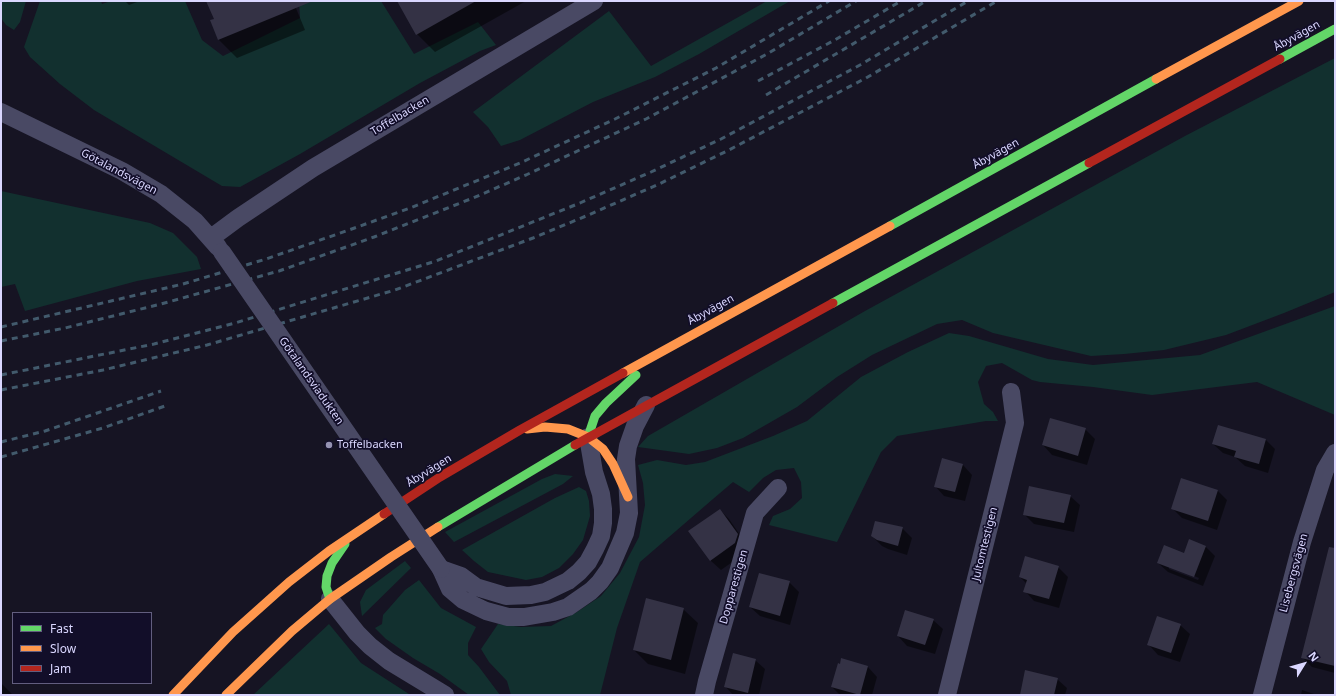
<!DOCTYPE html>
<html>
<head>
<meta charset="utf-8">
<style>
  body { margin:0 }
  #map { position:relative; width:1336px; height:696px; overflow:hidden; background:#161423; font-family:"Noto Sans",sans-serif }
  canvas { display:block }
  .frame { position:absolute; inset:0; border:2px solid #dad7ff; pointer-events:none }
  .legend { position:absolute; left:12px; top:612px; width:140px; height:72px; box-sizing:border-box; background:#120e29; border:1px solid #625e7f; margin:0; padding:5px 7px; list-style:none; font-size:12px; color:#dad7ff }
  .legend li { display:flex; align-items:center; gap:8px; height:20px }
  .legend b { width:20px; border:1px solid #625e7f }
  .north { position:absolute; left:1284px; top:644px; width:40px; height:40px; -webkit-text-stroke:3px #120e29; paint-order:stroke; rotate:53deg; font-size:11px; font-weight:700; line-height:16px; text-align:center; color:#dad7ff }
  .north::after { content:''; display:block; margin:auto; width:14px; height:18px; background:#dad7ff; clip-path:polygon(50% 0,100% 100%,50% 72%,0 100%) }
</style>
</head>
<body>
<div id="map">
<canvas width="1336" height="696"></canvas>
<div class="frame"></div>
<ul class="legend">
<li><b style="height:5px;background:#63d668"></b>Fast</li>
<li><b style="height:5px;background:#ff974d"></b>Slow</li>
<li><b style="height:5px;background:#b3261e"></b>Jam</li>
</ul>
<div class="north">N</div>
</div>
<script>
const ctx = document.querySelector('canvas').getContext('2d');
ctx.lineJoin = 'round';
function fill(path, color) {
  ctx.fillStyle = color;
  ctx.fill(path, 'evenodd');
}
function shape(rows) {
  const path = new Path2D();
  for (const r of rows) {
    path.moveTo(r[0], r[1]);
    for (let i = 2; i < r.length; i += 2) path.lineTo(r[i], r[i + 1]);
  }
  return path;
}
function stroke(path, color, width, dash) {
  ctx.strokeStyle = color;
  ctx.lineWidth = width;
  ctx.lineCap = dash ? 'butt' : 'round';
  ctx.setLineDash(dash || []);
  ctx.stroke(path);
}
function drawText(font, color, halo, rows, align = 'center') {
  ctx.font = font + ' "Noto Sans",sans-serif';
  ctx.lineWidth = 3.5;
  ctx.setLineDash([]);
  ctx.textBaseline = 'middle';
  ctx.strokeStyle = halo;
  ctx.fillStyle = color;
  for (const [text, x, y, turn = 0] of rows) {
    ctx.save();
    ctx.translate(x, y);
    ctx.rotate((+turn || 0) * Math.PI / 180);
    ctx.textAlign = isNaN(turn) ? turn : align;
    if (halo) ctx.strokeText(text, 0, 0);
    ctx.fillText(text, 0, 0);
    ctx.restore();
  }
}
fill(shape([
  [1,1,26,1,20,22,14,30,6,25,1,18],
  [40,1,101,1,102,4,111,1,185,1,202,40,223,56,300,18,299,1,381,1,414,54,478,22,496,45,480,51,420,83,300,154,240,187,222,186,94,110,60,84,30,57,24,47],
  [767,1,790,1,699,54,655,77,593,102,520,140,501,146,488,127,473,112,609,11,651,66],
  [1335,58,1335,292,1284,313,1226,335,1164,350,1124,354,1091,356,993,333,962,320,937,324,872,355,837,377,797,407,743,438,717,448,689,454,638,447,648,436,865,311,1185,136],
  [1,191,150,223,173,233,197,257,201,269,137,281,25,311,15,284,1,287],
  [1335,306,1335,415,1257,382,1152,395,1093,387,1040,382,1032,380,1002,363,986,366,978,382,984,404,993,412,998,421,986,421,897,436,881,452,837,542,769,525,773,516,790,509,802,498,801,482,794,468,776,470,763,478,749,492,733,482,713,499,640,562,617,628,600,695,511,695,507,681,489,662,481,649,498,624,521,627,551,626,577,612,601,596,620,573,639,537,645,505,643,483,638,465,657,460,686,465,705,462,773,436,807,421,861,377,908,352,949,333,969,336,1048,359,1093,365,1200,355],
  [555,474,573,476,563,484,454,542,445,532,542,479],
  [579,487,586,491,589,501,590,516,583,540,573,554,559,568,542,577,526,580,488,572,474,561,462,550,555,498],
  [405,561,411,568,362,616,360,602,366,590],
  [419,580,441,608,476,627,468,643,468,655,479,667,500,695,469,695,440,674,413,658,386,639,375,628,382,624,383,615,405,590],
  [329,624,361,663,409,694,409,695,253,695]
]), '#12302f');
fill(shape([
  [125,1,140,1,129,5],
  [207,1,293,1,305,30,237,58,219,40,211,21,215,19],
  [398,1,526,1,435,52,417,34],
  [1085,429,1095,439,1087,465,1052,455,1043,445],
  [1266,440,1275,449,1268,473,1245,466,1235,457,1223,453,1213,444],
  [963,465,972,475,965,501,944,496,935,486],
  [1217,490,1227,500,1217,530,1182,518,1172,508],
  [1070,496,1080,505,1074,532,1034,524,1024,514],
  [720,510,729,519,747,545,745,553,721,570,711,561,690,531],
  [902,528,912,538,907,555,888,549,882,546,872,536],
  [1205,546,1215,556,1203,586,1168,572,1158,563],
  [1169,566,1199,578,1198,580,1169,569],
  [1335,560,1335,673,1312,667,1302,657],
  [1058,567,1068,577,1059,608,1034,601,1025,591,1027,584,1020,577],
  [789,582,799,592,790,625,760,616,750,607],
  [683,609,698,623,685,674,648,664,634,650],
  [933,620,943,629,935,654,907,646,898,636],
  [1180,625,1190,634,1180,662,1158,655,1149,645],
  [755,660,765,669,759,695,733,695,725,686],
  [868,667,877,677,872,695,840,695,832,687],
  [1057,679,1067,688,1065,695,1021,695],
  [1,684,2,684,13,695,1,695],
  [1302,690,1317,695,1301,695]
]), '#0007');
fill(shape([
  [206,1,313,1,218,40,210,20,214,19],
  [397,1,476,1,416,35],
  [1050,418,1086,428,1078,456,1042,445],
  [1218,425,1266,439,1259,464,1234,457,1236,451,1212,444],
  [942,458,963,464,955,492,934,487],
  [1181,478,1218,490,1208,521,1171,509],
  [1029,486,1071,495,1064,523,1023,515],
  [720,509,738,534,735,543,710,561,688,531],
  [875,521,903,527,898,546,877,540,871,536],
  [1189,539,1206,546,1194,577,1157,563,1164,545,1184,553],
  [1329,547,1335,548,1335,666,1301,658],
  [1025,556,1059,566,1049,599,1023,592,1027,580,1019,577],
  [759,573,790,581,780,616,749,607],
  [646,598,684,608,671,660,633,650],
  [905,610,934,619,925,645,897,636],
  [1157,616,1181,624,1171,653,1147,645],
  [733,653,756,659,748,693,724,687],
  [841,658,868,666,860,695,831,687,838,663,840,664],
  [1025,670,1058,678,1054,695,1020,695]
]), '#343245');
stroke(shape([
  [1,112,122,171,161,194,195,221,218,247],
  [211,238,238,218,313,168,594,1],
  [441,569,450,589,463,600,486,611,508,617,524,617,553,612,568,607,591,591,600,582,610,568,625,533,629,513,626,459,628,446,635,426,646,405],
  [441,569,461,576,476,587,506,596,531,595,545,592,568,581,579,572,588,562,595,549,601,536,603,523,603,509,601,494,594,472,588,437],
  [330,599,357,633,370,646,389,661,445,695],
  [704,695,707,681,755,513,778,488],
  [947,695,1015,423,1011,392],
  [1262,695,1302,542,1325,470,1335,453]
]), '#494964', 18);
stroke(shape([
  [1280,59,1335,29],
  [890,226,1156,79],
  [833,303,1089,163],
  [588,437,595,416,606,403,636,375],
  [438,527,575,445],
  [330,599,326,587,327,576,332,563,345,544]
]), '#63d668', 9);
stroke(shape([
  [1156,79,1299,1],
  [623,373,890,226],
  [527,429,545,427,568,429,588,437,603,449,613,464,628,497],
  [173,695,233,632,289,582,329,551,384,514],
  [226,695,292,631,330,599,391,557,438,527]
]), '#ff974d', 9);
stroke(shape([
  [1089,163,1280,59],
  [575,445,833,303],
  [384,514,440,477,520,430,623,373]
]), '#b3261e', 9);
stroke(shape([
  [758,81,833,41,901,1],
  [766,95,926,1],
  [1,327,183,284,266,259,349,230,410,208,520,163,615,119,716,68,829,1],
  [1,341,65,328,161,304,279,271,374,237,473,198,526,175,646,119,767,54,856,1],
  [1,375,154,344,235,323,436,261,580,203,651,172,721,139,860,65,968,1],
  [1,390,103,370,207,345,306,316,395,290,533,238,586,216,657,185,727,151,866,78,997,1],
  [1,442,45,431,161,391],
  [1,457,103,428,165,406]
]), '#425a6c', 3, [6, 5]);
stroke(shape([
  [222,252,441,569]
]), '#494964', 18);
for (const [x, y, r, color] of [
  [329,445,4,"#9593b2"]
]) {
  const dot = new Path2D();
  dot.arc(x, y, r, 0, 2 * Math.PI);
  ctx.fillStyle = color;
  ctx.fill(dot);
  stroke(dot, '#120e29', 1.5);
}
drawText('11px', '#dad7ff', '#120e29', [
  ["Åbyvägen",1297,36,-29],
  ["Toffelbacken",400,116,-31],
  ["Åbyvägen",996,154,-29],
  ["Götalandsvägen",119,172,28],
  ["Åbyvägen",711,310,-29],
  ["Götalandsviadukten",311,381,55],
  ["Åbyvägen",429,471,-32],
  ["Jultomtestigen",985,544,-76],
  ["Lisebergsvägen",1294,573,-75],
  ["Dopparestigen",734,587,-74]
]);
drawText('11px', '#dad7ff', '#120e29', [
  ["Toffelbacken",337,445]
], 'left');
</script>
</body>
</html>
